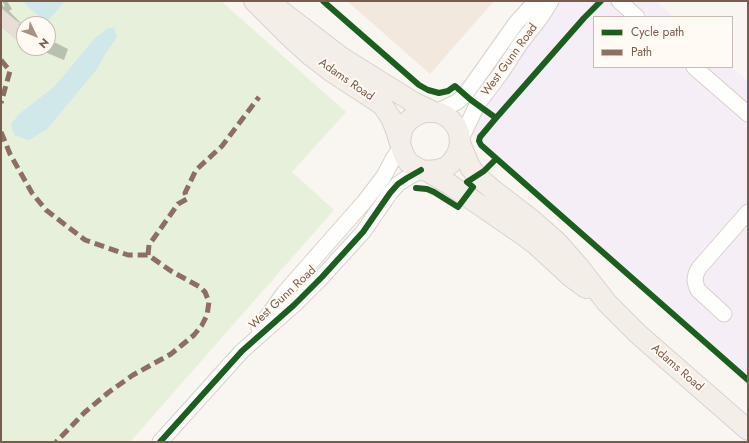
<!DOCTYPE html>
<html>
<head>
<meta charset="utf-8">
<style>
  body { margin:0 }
  #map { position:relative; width:749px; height:443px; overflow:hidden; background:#f9f5f0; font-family:Jost,sans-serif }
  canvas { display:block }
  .frame { position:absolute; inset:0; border:2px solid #7a5c4d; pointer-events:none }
  .legend { position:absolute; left:593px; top:16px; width:140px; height:52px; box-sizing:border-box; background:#fffaf3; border:1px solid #cabbb1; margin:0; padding:5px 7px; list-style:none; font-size:12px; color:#7a5c4d }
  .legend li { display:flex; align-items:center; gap:8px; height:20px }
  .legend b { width:20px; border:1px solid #cabbb1 }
  .north { position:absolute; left:16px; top:16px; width:40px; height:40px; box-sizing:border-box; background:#fffaf3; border:1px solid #cabbb1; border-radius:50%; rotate:133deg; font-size:11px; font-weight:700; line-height:16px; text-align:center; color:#7a5c4d }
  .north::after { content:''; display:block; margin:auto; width:14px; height:18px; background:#a69286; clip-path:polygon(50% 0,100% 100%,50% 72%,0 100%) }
</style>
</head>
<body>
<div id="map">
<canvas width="749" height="443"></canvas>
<div class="frame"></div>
<ul class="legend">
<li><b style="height:5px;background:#1b5e20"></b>Cycle path</li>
<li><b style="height:5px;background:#8d6e63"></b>Path</li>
</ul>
<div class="north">N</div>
</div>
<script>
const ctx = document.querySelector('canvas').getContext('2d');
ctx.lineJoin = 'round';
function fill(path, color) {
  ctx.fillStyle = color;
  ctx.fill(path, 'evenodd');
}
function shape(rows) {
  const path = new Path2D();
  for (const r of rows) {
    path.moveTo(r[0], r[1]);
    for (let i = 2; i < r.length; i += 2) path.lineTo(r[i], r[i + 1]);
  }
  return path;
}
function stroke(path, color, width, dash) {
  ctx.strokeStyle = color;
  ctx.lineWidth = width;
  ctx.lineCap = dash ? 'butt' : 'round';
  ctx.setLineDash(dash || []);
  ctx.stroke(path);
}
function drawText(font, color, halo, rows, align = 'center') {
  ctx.font = font + ' Jost,sans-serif';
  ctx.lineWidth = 4;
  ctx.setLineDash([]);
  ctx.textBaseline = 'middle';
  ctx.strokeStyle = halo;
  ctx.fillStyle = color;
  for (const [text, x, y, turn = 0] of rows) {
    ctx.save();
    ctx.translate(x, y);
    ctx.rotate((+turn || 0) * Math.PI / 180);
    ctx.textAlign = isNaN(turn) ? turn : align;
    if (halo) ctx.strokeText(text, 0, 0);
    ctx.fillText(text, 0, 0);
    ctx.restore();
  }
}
fill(shape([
  [347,1,494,1,430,74]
]), '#f2e8de');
fill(shape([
  [561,1,656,1,674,17,594,17,594,67,731,67,748,81,748,376,470,132,530,38]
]), '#f6eef6');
fill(shape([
  [1,1,221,1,346,112,292,172,334,210,130,442,1,442],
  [24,24,48,24,48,48,24,48]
]), '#e7f0db');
fill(shape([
  [22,1,63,1,64,2,46,23],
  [108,28,114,28,117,37,106,53,97,69,47,129,29,140,14,135,11,125,18,115,55,86,95,38]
]), '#d0e8ea');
fill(shape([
  [2,1,7,1,12,9,9,11,24,26,24,42,1,25,1,3,4,7,5,6],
  [48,37,55,41,54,42,68,49,64,60,35,48,48,48]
]), '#0003');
const building = shape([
  [1,8,15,20,24,26,24,43,16,39,1,26,1,8]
]);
fill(building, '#e6ded7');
stroke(building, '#e2d8d2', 1);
const minor = shape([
  [619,1,637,17],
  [694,67,748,114],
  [436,112,457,102,465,95,516,23,536,1],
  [460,141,477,105,501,73,520,44,541,17,551,1],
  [724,314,698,290,696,285,695,280,696,274,699,268,748,212],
  [259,328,284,293,365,201,384,176,393,159,401,147],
  [160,442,242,351,294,305,322,277,363,232,390,193,398,184,407,178,421,170]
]);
const major = shape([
  [254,1,288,35,310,55,332,72,375,100,383,106,391,118,396,130,402,150,405,157,409,163,421,170,429,171,437,170,445,168,451,163,456,156,459,149,460,141,459,133,456,126,451,120,446,116,440,113,434,112,413,102,341,57,268,1],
  [400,142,401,135,403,128,407,122,413,117,419,114,426,112,434,112],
  [460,143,470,167,477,176,493,190,532,220,558,243,579,267,607,303,638,334,748,430],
  [427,171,449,184,523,235,535,244,571,277,586,288]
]);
stroke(minor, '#d7d1cb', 17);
stroke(major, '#dad1cc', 22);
stroke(minor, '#fefefd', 15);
stroke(major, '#f3eee8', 20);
stroke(shape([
  [1,60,10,71,1,103],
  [1,132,10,154,32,193,46,210,85,240,128,255,148,255,171,271,200,287,205,292,209,302,207,315,202,325,194,335,182,345,171,354,133,375,109,392,85,412,56,442],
  [148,255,149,245,178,204,187,199,185,193,196,170,222,146,259,97]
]), '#8d6e63', 5, [10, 5]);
stroke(shape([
  [323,1,419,85,428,90,439,93,448,91,455,86,471,100,496,118],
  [601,1,584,18,496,118,480,137,479,141,481,145,748,380],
  [416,188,427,189,434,192,458,207,473,187,467,182,484,171,496,159],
  [160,442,242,351,294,305,322,277,363,232,390,193,398,184,407,178,421,170]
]), '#1b5e20', 6);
drawText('12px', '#7a5c4d', '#fffaf3', [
  ["West Gunn Road",510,60,-54],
  ["Adams Road",346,80,35],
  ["West Gunn Road",283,298,-43],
  ["Adams Road",677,368,41]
]);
</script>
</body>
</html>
